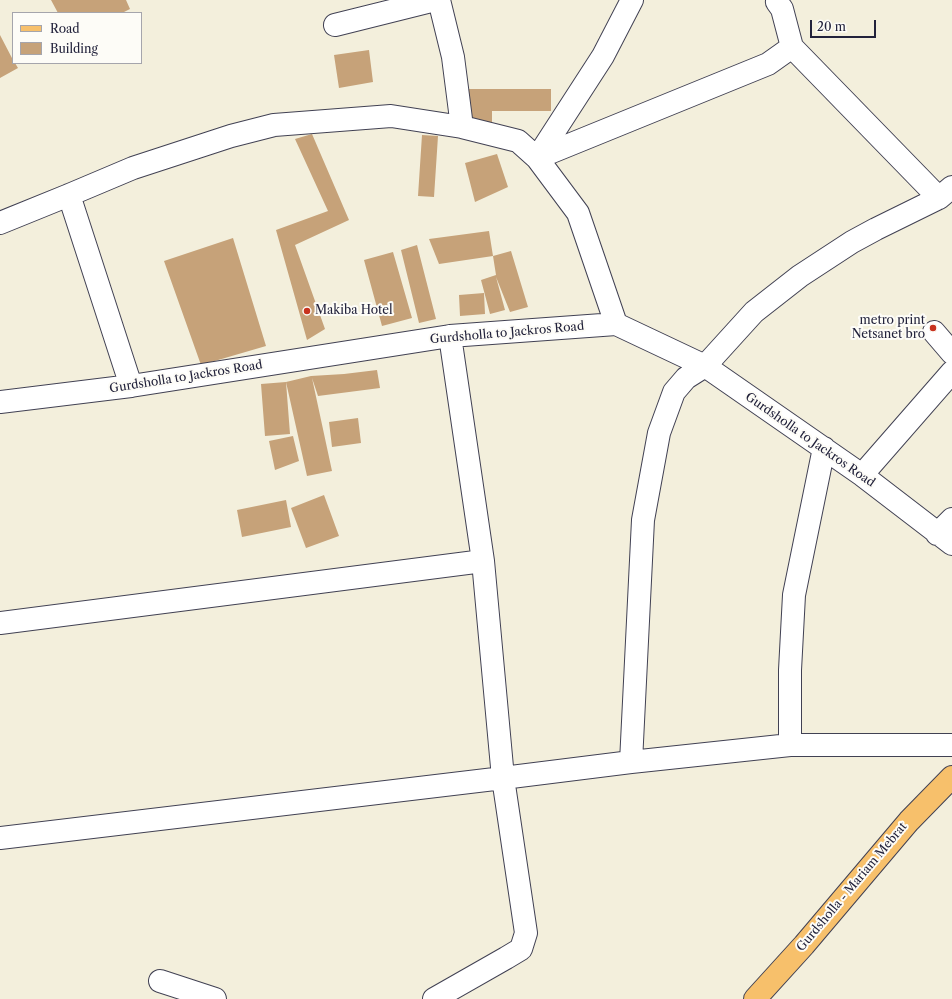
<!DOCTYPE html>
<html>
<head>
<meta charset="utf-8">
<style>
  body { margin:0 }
  #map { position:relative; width:952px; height:999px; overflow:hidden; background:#f3efdc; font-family:"Libre Caslon Text",serif }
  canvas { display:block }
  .legend { position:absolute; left:12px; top:12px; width:130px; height:52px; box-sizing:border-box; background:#fdfcf7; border:1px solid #a5a5ac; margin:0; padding:5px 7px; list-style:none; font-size:12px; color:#22223b }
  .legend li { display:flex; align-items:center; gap:8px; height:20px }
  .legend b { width:20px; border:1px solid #a5a5ac }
  .scale { position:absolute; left:810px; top:20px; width:66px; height:18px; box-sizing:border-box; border:2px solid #22223b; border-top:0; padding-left:5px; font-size:12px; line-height:14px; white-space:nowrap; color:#22223b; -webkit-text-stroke:3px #fdfcf7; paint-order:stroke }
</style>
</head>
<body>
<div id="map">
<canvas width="952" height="999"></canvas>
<ul class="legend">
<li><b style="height:5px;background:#f7c06b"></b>Road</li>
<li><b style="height:11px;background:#c6a279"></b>Building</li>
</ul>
<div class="scale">20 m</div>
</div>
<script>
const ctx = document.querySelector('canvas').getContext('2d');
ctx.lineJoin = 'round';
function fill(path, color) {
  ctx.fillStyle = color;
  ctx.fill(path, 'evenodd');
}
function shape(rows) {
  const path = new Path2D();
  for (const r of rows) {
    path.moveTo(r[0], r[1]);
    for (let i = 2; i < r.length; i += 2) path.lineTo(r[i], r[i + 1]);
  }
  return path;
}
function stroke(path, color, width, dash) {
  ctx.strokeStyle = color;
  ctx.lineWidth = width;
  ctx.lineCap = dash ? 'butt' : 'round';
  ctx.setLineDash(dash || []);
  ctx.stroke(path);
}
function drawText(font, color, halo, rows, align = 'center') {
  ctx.font = font + ' "Libre Caslon Text",serif';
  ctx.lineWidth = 4;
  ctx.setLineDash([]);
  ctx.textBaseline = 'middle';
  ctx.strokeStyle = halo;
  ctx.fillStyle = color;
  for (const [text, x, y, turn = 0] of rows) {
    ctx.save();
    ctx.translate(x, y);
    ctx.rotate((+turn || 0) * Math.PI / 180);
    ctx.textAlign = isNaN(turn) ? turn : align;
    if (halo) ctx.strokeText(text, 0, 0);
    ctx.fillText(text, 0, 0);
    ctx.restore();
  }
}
fill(shape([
  [51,0,126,0,130,9,122,13,58,13],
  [0,35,13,60,13,63,15,63,18,68,0,78],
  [369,50,373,82,339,88,334,55],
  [460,89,551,89,551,111,492,111,492,124,460,124],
  [312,134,349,220,295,245,325,329,307,340,276,230,328,211,295,139],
  [422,135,438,136,434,197,418,196],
  [497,154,508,187,475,202,465,163],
  [489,231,493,256,511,251,528,307,510,312,496,277,505,310,490,314,481,280,496,275,493,256,439,264,429,239],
  [233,238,266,346,201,365,164,261],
  [417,245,436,319,419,323,401,250],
  [393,252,412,318,382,326,364,260],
  [484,293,485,314,460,316,459,295],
  [377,370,380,388,318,396,312,378,332,471,307,476,286,382,311,376,344,374],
  [286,382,290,434,265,436,261,384],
  [358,418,361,443,332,447,329,422],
  [293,436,299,461,275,470,269,441],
  [324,495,339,536,306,548,291,508],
  [286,500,291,527,242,537,237,510]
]), '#c6a279');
const minor = shape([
  [439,0,453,57,462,127],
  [778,0,777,2,782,9,792,47],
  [335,25,435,0],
  [537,158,768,64,792,47,939,198,952,187],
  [537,158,603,56,632,0],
  [69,195,131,386],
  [0,223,69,195,133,168,231,136,274,125,391,116,462,127,518,141,537,158,578,213,616,324],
  [934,332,952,353],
  [450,336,483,561,503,778,631,762,790,745,952,745],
  [0,402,131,386,450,336,616,324,705,366,862,475,952,544],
  [862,475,952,372],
  [937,534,952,519],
  [0,623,483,561],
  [790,745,790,670,794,595,824,448],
  [631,762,643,520,659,433,674,392,686,378,705,366,754,312,800,276,852,242,876,229,939,198],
  [0,838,503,778,526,933,521,949,506,958,434,999],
  [160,981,215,999]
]);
const major = shape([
  [755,999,804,945,909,821,952,777]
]);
stroke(minor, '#414153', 24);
stroke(major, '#414153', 24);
stroke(minor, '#fff', 22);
stroke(major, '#f7c06b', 22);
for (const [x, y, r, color] of [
  [307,311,4,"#c8321e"],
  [933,328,4,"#c8321e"]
]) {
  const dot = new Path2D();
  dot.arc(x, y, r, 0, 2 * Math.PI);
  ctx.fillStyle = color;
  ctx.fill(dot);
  stroke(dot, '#fdfcf7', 1.5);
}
drawText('12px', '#22223b', '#fdfcf7', [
  ["Makiba Hotel",315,311],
  ["metro print",925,321,"right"],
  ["Netsanet bro",925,335,"right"]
], 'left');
drawText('12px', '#22223b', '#fdfcf7', [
  ["Gurdsholla to Jackros Road",507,333,-5],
  ["Gurdsholla to Jackros Road",186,377,-9],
  ["Gurdsholla to Jackros Road",810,440,35],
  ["Gurdsholla - Mariam Mebrat",852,887,-50]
]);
</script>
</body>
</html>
